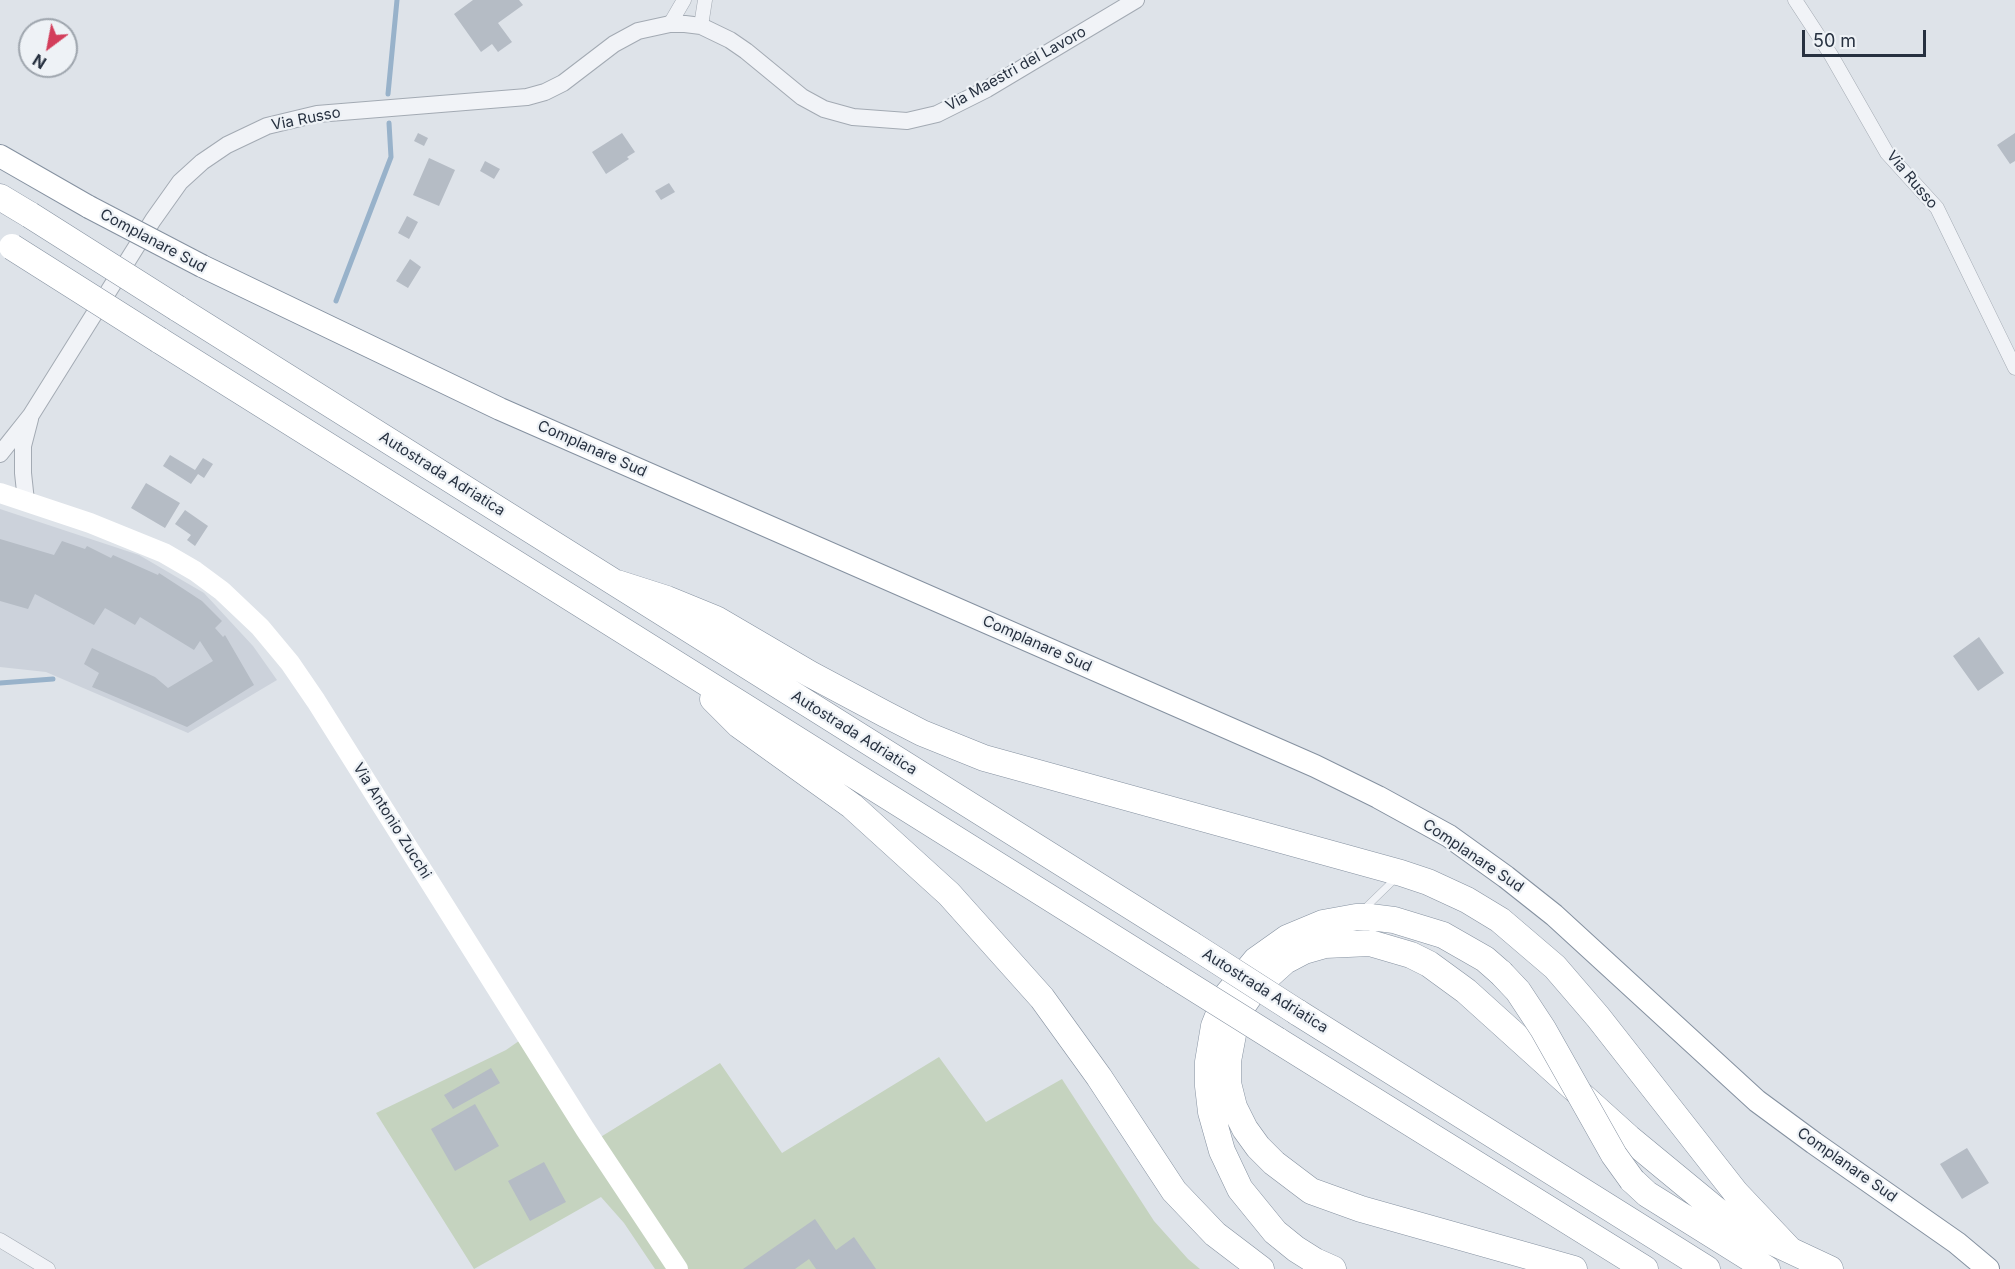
<!DOCTYPE html>
<html>
<head>
<meta charset="utf-8">
<style>
  body { margin:0 }
  #map { position:relative; width:2015px; height:1269px; overflow:hidden; background:#dee3e9; font-family:Inter,sans-serif }
  canvas { display:block }
  .north { position:absolute; left:18px; top:18px; width:60px; height:60px; box-sizing:border-box; background:#eef2f6; border:2px solid #9ea5ad; border-radius:50%; rotate:212deg; font-size:16px; font-weight:700; line-height:24px; text-align:center; color:#273140 }
  .north::after { content:''; display:block; margin:auto; width:21px; height:27px; background:#d33e5b; clip-path:polygon(50% 0,100% 100%,50% 72%,0 100%) }
  .scale { position:absolute; left:1802px; top:30px; width:124px; height:27px; box-sizing:border-box; border:3px solid #273140; border-top:0; padding-left:8px; font-size:18px; line-height:21px; white-space:nowrap; color:#273140; -webkit-text-stroke:4px #eef2f6; paint-order:stroke }
</style>
</head>
<body>
<div id="map">
<canvas width="2015" height="1269"></canvas>
<div class="north">N</div>
<div class="scale">50 m</div>
</div>
<script>
const ctx = document.querySelector('canvas').getContext('2d');
ctx.lineJoin = 'round';
function fill(path, color) {
  ctx.fillStyle = color;
  ctx.fill(path, 'evenodd');
}
function shape(rows) {
  const path = new Path2D();
  for (const r of rows) {
    path.moveTo(r[0], r[1]);
    for (let i = 2; i < r.length; i += 2) path.lineTo(r[i], r[i + 1]);
  }
  return path;
}
function stroke(path, color, width, dash) {
  ctx.strokeStyle = color;
  ctx.lineWidth = width;
  ctx.lineCap = dash ? 'butt' : 'round';
  ctx.setLineDash(dash || []);
  ctx.stroke(path);
}
function drawText(font, color, halo, rows, align = 'center') {
  ctx.font = font + ' Inter,sans-serif';
  ctx.lineWidth = 4.5;
  ctx.setLineDash([]);
  ctx.textBaseline = 'middle';
  ctx.strokeStyle = halo;
  ctx.fillStyle = color;
  for (const [text, x, y, turn = 0] of rows) {
    ctx.save();
    ctx.translate(x, y);
    ctx.rotate((+turn || 0) * Math.PI / 180);
    ctx.textAlign = isNaN(turn) ? turn : align;
    if (halo) ctx.strokeText(text, 0, 0);
    ctx.fillText(text, 0, 0);
    ctx.restore();
  }
}
fill(shape([
  [0,509,139,555,204,593,253,646,277,680,188,733,46,672,0,667]
]), '#ccd2db');
fill(shape([
  [529,1034,599,1138,720,1063,782,1153,939,1057,986,1122,1062,1079,1154,1221,1188,1259,1200,1269,655,1269,624,1223,601,1197,474,1269,376,1113,506,1050]
]), '#c5d3bf');
stroke(shape([
  [388,94,397,0],
  [336,301,391,157,389,123],
  [0,683,53,679]
]), '#98b2ca', 5);
fill(shape([
  [473,0,519,0,523,5,498,23,512,42,498,52,492,44,481,52,454,14],
  [418,133,428,138,424,146,414,141],
  [622,133,635,152,627,157,629,159,606,174,592,152],
  [2015,133,2015,161,2010,164,1997,145],
  [429,158,455,170,439,206,413,195],
  [485,161,500,169,494,179,480,171],
  [669,183,675,192,661,200,655,191],
  [407,216,418,222,409,239,398,233],
  [410,259,421,267,408,288,396,281],
  [170,455,195,470,203,458,213,464,204,478,198,474,191,484,163,466],
  [146,483,180,503,165,528,131,508],
  [185,510,208,526,195,546,187,540,191,535,175,524],
  [0,539,54,555,62,541,85,549,87,546,111,558,113,555,158,575,159,573,202,601,222,621,215,628,223,637,225,635,254,685,187,727,92,687,99,673,84,664,92,648,155,677,168,688,213,661,200,641,194,650,140,617,135,625,105,608,94,625,35,594,28,609,0,601],
  [1979,637,2004,673,1978,691,1953,656],
  [491,1068,500,1083,453,1109,444,1095],
  [475,1104,499,1146,455,1171,431,1129],
  [1967,1148,1989,1183,1962,1199,1940,1164],
  [544,1162,566,1202,530,1221,508,1181],
  [815,1219,836,1250,854,1237,876,1269,816,1269,809,1259,795,1269,743,1269]
]), '#b5bcc5');
const service = shape([
  [1362,911,1395,879]
]);
const minor = shape([
  [1795,0,1831,55,1887,153,1937,208,2015,368],
  [670,24,684,0],
  [701,26,705,0],
  [0,1240,48,1269]
]);
const tertiary = shape([
  [0,454,31,415,153,220,180,182,202,162,227,145,267,126,317,114,527,97,545,92,563,83,614,44,638,31,670,24,685,24,701,26,730,40,746,51,802,97,824,109,853,117,907,121,937,114,987,89,1136,0],
  [26,501,23,473,23,446,30,419]
]);
const trunk = shape([
  [0,156,89,207],
  [202,266,500,409,1315,766,1378,797,1449,836,1506,877,1554,915,1757,1101,1814,1143,1957,1243,1988,1269]
]);
const motorway = shape([
  [0,197,30,215],
  [177,308,1191,944],
  [159,340,1173,975],
  [617,583,667,599,716,619,810,674,885,714,922,733,984,758,1401,873,1428,882,1467,900,1500,920,1555,967,1598,1017,1736,1193,1789,1249],
  [713,699,739,725,852,806,949,894,1042,998,1099,1077,1174,1191,1215,1234,1261,1269],
  [1297,1012,1707,1269],
  [1277,1040,1645,1269],
  [1632,1180,1647,1194,1767,1269],
  [1333,1269,1315,1261,1296,1249,1275,1232,1240,1189,1222,1151,1211,1112,1208,1086,1208,1062,1214,1026,1226,996,1256,960,1287,938,1323,923,1356,917,1370,917,1394,920,1443,935,1485,959,1501,973],
  [1574,1269,1361,1209,1311,1191,1274,1163,1258,1147,1245,1129,1234,1107,1228,1083,1228,1061,1235,1024,1244,1004,1255,988,1285,961,1304,951,1325,945,1370,943,1411,955,1429,964,1466,991,1629,1138,1720,1213,1751,1232,1830,1269]
]);
stroke(service, '#a3aab3', 8);
stroke(minor, '#a3aab3', 15);
stroke(tertiary, '#a3aab3', 18);
stroke(trunk, '#8591a0', 24);
stroke(motorway, '#8591a0', 27);
stroke(service, '#f1f3f7', 7);
stroke(minor, '#f1f3f7', 14);
stroke(tertiary, '#f1f3f7', 16);
stroke(shape([
  [0,493,90,523,164,553,195,571,222,591,260,627,290,663,316,701,585,1129,678,1269]
]), '#fff', 20);
stroke(trunk, '#fff', 22);
stroke(motorway, '#fff', 26);
const trunkBridge = shape([
  [89,207,202,266]
]);
const motorwayBridge = shape([
  [30,215,177,308],
  [12,247,159,340],
  [1191,944,1297,1012],
  [1501,973,1518,991,1543,1029,1614,1155,1632,1180],
  [1173,975,1277,1040]
]);
stroke(trunkBridge, '#8591a0', 24, []);
stroke(motorwayBridge, '#8591a0', 27, []);
stroke(trunkBridge, '#fff', 22);
stroke(motorwayBridge, '#fff', 26);
drawText('15px', '#273140', '#eef2f6', [
  ["Via Maestri del Lavoro",1016,69,-29],
  ["Via Russo",306,119,-11],
  ["Via Russo",1912,180,50],
  ["Complanare Sud",153,241,28],
  ["Complanare Sud",592,449,24],
  ["Autostrada Adriatica",442,474,32],
  ["Complanare Sud",1037,644,24],
  ["Autostrada Adriatica",854,733,32],
  ["Via Antonio Zucchi",392,821,58],
  ["Complanare Sud",1473,856,34],
  ["Autostrada Adriatica",1265,991,32],
  ["Complanare Sud",1847,1165,35]
]);
</script>
</body>
</html>
